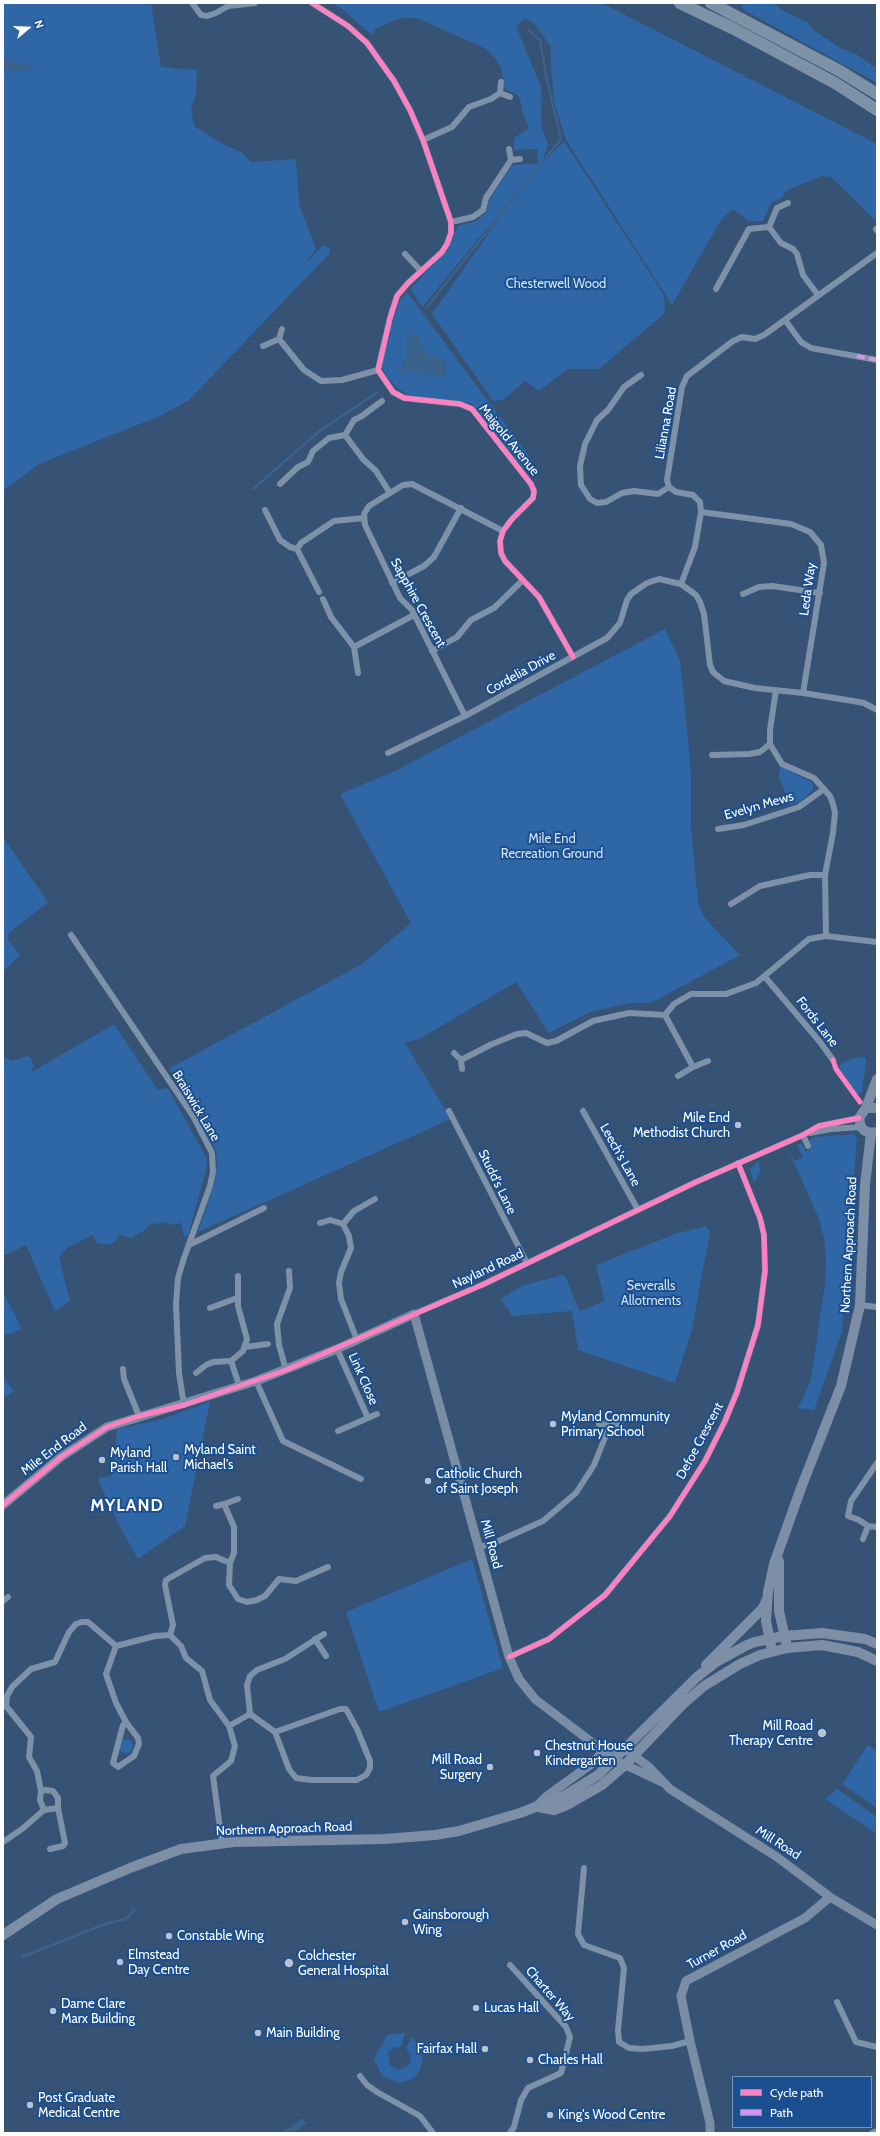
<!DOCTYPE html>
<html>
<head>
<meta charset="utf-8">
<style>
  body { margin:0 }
  #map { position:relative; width:880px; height:2136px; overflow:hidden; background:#365274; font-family:Cabin,sans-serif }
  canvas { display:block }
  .frame { position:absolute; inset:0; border:4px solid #fff; pointer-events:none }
  .legend { position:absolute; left:732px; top:2076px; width:140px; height:52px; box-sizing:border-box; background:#1b4f8f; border:1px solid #7695bc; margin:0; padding:5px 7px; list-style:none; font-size:12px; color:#fff }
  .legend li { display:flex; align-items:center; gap:8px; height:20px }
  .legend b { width:20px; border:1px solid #7695bc }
  .north { position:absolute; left:8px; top:8px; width:40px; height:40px; -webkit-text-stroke:3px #1b4f8f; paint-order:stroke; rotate:71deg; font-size:11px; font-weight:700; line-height:16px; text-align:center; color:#fff }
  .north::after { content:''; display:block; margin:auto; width:14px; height:18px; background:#fff; clip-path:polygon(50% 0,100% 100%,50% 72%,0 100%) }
</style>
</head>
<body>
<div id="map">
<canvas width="880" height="2136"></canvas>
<div class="frame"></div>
<ul class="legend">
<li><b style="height:5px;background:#ff80c0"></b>Cycle path</li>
<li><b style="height:5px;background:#d193ec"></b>Path</li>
</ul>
<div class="north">N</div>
</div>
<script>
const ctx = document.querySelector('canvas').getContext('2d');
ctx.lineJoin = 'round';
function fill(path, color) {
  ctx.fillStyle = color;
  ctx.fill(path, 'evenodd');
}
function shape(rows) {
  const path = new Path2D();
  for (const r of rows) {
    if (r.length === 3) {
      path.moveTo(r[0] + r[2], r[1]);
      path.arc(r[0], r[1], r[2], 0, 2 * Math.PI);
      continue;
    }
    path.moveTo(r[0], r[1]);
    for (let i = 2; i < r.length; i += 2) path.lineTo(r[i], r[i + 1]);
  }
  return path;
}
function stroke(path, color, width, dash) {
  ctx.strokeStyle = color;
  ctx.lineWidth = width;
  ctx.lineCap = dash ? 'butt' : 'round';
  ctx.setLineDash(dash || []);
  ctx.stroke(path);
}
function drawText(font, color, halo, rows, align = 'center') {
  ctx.font = font + ' Cabin,sans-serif';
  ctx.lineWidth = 4;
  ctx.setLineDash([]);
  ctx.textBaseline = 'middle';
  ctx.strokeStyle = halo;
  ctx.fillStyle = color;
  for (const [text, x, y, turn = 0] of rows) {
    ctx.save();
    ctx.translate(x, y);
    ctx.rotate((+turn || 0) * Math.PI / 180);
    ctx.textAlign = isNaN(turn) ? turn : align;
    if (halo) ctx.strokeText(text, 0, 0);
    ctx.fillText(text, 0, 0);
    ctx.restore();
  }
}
fill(shape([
  [3,3,151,3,161,67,197,70,196,94,191,108,194,126,221,143,241,152,251,162,296,159,299,204,316,249,305,263,323,246,326,246,330,249,329,254,189,400,160,416,39,464,3,491],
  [331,3,602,3,877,144,877,222,831,177,822,176,787,190,782,198,771,203,763,221,748,221,733,209,721,220,672,305,566,140,555,105,551,70,551,47,533,22,525,19,516,26,541,87,542,128,548,144,542,162,423,306,421,305,410,289,448,249,458,226,476,221,486,213,490,199,511,167,514,165,538,163,537,149,514,150,514,138,529,128,523,114,520,99,517,95,505,89,501,68,495,58,486,49,417,18,404,18,394,20,376,29,372,35,342,9],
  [740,3,773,3,783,11,807,22,815,31,840,48,856,54,873,66,877,67,877,83,744,10],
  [564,141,664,295,665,313,599,369,568,369,539,391,525,381,503,400,493,401,432,314,503,213,541,165],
  [407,292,532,460,523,468,471,403,408,395,396,387,385,374,381,365,391,333,390,329,400,300],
  [665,629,680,661,688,738,691,774,691,828,698,902,704,917,740,955,651,1003,630,1003,590,1012,549,1033,516,982,421,1038,405,1043,451,1119,198,1232,215,1182,217,1165,216,1151,170,1068,362,964,411,923,340,794,395,771],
  [780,766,813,783,813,790,800,802,787,805,787,796,779,777],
  [3,837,48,902,9,933,8,940,20,955,3,972],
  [114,1024,158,1090,168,1088,207,1159,206,1171,188,1235,184,1237,181,1223,171,1225,166,1222,149,1225,142,1232,131,1238,119,1234,116,1240,110,1245,97,1243,93,1235,67,1248,59,1257,70,1301,55,1311,26,1245,3,1256,3,1057,12,1061,28,1056,31,1058,34,1066,30,1073],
  [855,1058,864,1057,866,1060,862,1092,856,1095,838,1068,842,1063],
  [853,1134,857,1138,842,1332,814,1410,798,1408,811,1380,825,1283,826,1259,824,1238,819,1219,788,1149,795,1161,803,1158,797,1145,801,1143,806,1151,811,1149,810,1139,815,1137],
  [759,1161,760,1172,754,1183,750,1169],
  [706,1226,710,1232,692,1329,675,1383,578,1350,572,1311,512,1316,501,1299,522,1286,562,1275,566,1278,579,1310,582,1310,605,1301,596,1265,675,1234],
  [3,1291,22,1329,3,1336],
  [3,1376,14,1392,3,1398],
  [210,1402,185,1526,138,1559,119,1525,99,1482,99,1477,108,1477,114,1473,117,1429,159,1420],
  [472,1559,503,1668,379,1712,346,1612],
  [126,1746,7],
  [868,1745,877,1751,877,1808,842,1784],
  [837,1789,877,1817,877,1834,825,1799],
  [405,2033,401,2047,395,2047,388,2053,390,2065,398,2070,409,2065,411,2056,406,2048,412,2037,418,2043,423,2058,420,2070,417,2075,412,2079,399,2083,382,2076,374,2059,387,2035]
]), '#2f66a5');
fill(shape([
  [3,59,28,65,31,67,30,71,3,68],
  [409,331,418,337,424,350,429,355,442,359,445,363,446,371,441,377,412,371,400,374,408,349,406,338],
  [303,2118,306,2124,294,2133,281,2133]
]), '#3b618d');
stroke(shape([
  [426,308,561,139,547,80,540,40,528,30],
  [253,489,322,429,378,392],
  [22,1957,105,1924,126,1919,134,1910]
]), '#3b618d', 2.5);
stroke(shape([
  [192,3,201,15,207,16,216,13,228,6,255,3],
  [312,3,348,26,367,43,394,81,410,110,423,140,451,222,451,233,447,244,442,252,408,283,397,296,390,318,378,370,393,392,404,398,460,404,472,409,531,484,534,491,533,498,512,519,503,531,500,541,501,553,505,561,539,597,573,657],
  [500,93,501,82],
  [423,140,452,127,469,107,491,99,500,93,510,97],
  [511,160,520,159],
  [451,222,473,217,483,210,486,198,511,160,509,149],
  [769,227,781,243,793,249,797,254,803,275,818,295],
  [876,229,877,231],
  [405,254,421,271],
  [716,289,749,229,769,227,777,208,788,203],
  [785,320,801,342,811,348,877,360],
  [279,339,304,370,321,381,342,380,378,370],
  [263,346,279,339,282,329],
  [641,375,624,387,608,410,597,420,585,444,580,466,581,485,590,499,597,503,606,502,622,493,634,491,658,494,669,487],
  [382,401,362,416,354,420,345,435,363,459,376,471,390,493],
  [280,484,298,467,308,462,313,451,329,438,345,435],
  [265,510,280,540,290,547,297,549],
  [701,512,791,524,810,532,821,545,824,563,803,693],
  [392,583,424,566,434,557,461,508],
  [681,584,695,547,701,512,700,502,693,495,676,492,669,487,667,480,682,387,687,376,733,341,742,337,755,339,764,335,877,253],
  [319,592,297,549,301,543,334,521,364,518],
  [743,594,759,587,772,586,820,593],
  [323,599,331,617,354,647,358,673],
  [354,647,414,615],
  [432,651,457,637,471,620,494,608,523,580],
  [776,690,770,730,770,744,782,764,814,778,830,796,833,804,835,813,833,833,825,875,826,936],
  [465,716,412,610,400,598,365,525,364,514,369,506,390,493,403,485,412,484,503,531],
  [388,753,465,716,607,638,620,623,627,600,631,594,647,583,659,579,681,584,696,595,700,602,704,614,710,665,713,672,724,681,755,688,803,693,853,701,864,703,877,710],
  [712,755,749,754,760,752,770,744],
  [718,829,744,825,799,807,824,789],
  [731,904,760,886,810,875,825,875],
  [71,935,193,1116,212,1153,213,1172,210,1186,184,1258,178,1278,176,1304,179,1373,184,1405],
  [765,977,820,1042,833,1060],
  [665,1015,693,1067],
  [454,1053,461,1060,462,1069],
  [461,1060,490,1045,517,1034,526,1033,547,1043,556,1041,593,1021,629,1013,665,1015,674,1004,691,994,726,994,756,983,809,939,826,936,877,942],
  [678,1076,693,1067,708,1061],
  [449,1111,527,1263],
  [583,1111,638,1210],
  [810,1133,831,1129,861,1127],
  [803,1135,808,1146],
  [320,1223,330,1220,343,1224,349,1236,351,1248,341,1272,339,1283,341,1299,357,1340],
  [343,1224,354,1211,375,1199],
  [189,1245,264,1208],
  [860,1305,877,1307],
  [210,1308,237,1298],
  [414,1314,484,1284,696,1182,803,1135,819,1126,859,1118],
  [245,1347,268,1344],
  [337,1349,368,1418,338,1431],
  [231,1361,239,1385],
  [123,1369,124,1379,139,1416],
  [286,1370,279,1345,277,1324,290,1288,289,1271],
  [196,1373,206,1365,213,1362,231,1361,243,1351,247,1339,238,1306,238,1276],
  [256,1381,283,1441,361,1479],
  [368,1418,377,1414],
  [599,1424,621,1425],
  [877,1463,851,1501,848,1516,859,1520,868,1526,877,1527],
  [224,1504,238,1499],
  [216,1506,224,1504,234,1527,234,1553,230,1563,229,1585,238,1599,247,1602,257,1600,265,1596,279,1579,296,1581,328,1567],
  [863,1539,868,1526],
  [479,1547,494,1543,543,1521,576,1493,594,1465,610,1425],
  [3,1601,8,1597],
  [170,1635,173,1625,165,1585,166,1580,205,1558,216,1557,230,1563],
  [315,1639,326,1656],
  [116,1646,106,1674,116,1703,126,1722,123,1725,113,1763,118,1767,134,1756,139,1744,138,1738,126,1722],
  [509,1657,549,1639,605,1595,670,1516,705,1461,725,1421,737,1392,758,1325,765,1271,764,1235,760,1218,738,1163],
  [250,1714,247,1685,250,1676,257,1670,285,1659,324,1634],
  [229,1726,250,1714,275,1732,289,1769,296,1778,311,1780,357,1780,366,1775,370,1768,370,1761,357,1729,346,1709,340,1709,275,1732],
  [41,1791,46,1790,53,1791,58,1798,58,1808,65,1843,63,1846,50,1849],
  [44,1810,40,1800,41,1791,37,1771,29,1757,31,1737,6,1706,7,1696,12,1687,31,1669,55,1662,69,1632,76,1624,82,1622,88,1622,116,1646,155,1636,170,1635,181,1646,186,1658,202,1671,210,1700,229,1726,235,1746,231,1761,213,1776,222,1843],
  [3,1842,22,1829,44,1810,58,1808],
  [584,1868,578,1934,584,1945,620,1958,624,1968,618,2030,619,2042,629,2048,643,2049,672,2046,690,2041],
  [837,2002,856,2042,877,2047],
  [360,2076,367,2085,377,2092,420,2116,433,2133],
  [510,2133,514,2127,521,2100,528,2088,561,2073,570,2037,566,2027,510,1965],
  [872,2133,877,2131]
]), '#7d92a8', 6);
stroke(shape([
  [3,1505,61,1457,107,1427,256,1381,337,1349,414,1314,509,1657,519,1679,535,1699,615,1760,664,1783],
  [599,1747,625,1749,649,1767,670,1789,777,1857,830,1897,877,1925],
  [536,1807,547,1796,590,1765,604,1751],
  [710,2133,710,2123,690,2041,681,1996,686,1981,805,1918,830,1897]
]), '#798da4', 9);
stroke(shape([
  [866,1108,877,1079],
  [877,1108,866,1108,859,1118,861,1127,865,1131,871,1133,877,1132],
  [779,1561,779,1611,786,1642],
  [772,1651,766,1621,768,1592,774,1564,801,1488,841,1386,860,1305,865,1185,871,1133],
  [706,1665,763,1608,766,1601],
  [538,1807,554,1810,569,1804,602,1785,624,1766,682,1705,704,1686,740,1664,760,1655,787,1648,822,1645,858,1652,877,1661],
  [3,1935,57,1899,130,1868,181,1849,234,1842,385,1839,435,1835,459,1831,520,1813,564,1796,598,1775,697,1677,716,1662,747,1645,755,1642,784,1636,822,1633,865,1639,877,1644]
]), '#7d8ea7', 10);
stroke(shape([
  [680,3,732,28,835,83,877,110],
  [711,3,840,71,877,94]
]), '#7e92a7', 12);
stroke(shape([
  [857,356,877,360]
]), '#d193ec', 4, [8, 4]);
stroke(shape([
  [312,3,348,26,367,43,394,81,410,110,423,140,451,222,451,233,447,244,442,252,408,283,397,296,390,318,378,370,393,392,404,398,460,404,472,409,531,484,534,491,533,498,512,519,503,531,500,541,501,553,505,561,539,597,573,657],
  [833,1060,836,1069,860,1102],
  [3,1505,61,1457,107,1427,139,1416,184,1405,286,1370,484,1284,696,1182,803,1135,819,1126,859,1118],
  [509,1657,549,1639,605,1595,670,1516,705,1461,725,1421,737,1392,758,1325,765,1271,764,1235,760,1218,738,1163]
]), '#ff80c0', 5);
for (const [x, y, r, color] of [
  [738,1125,4,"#b9c2ce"],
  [553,1424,4,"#b9c2ce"],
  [176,1457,4,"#b9c2ce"],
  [102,1460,4,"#b9c2ce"],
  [428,1481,4,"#b9c2ce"],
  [822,1733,5,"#b9c2ce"],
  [537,1753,4,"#b9c2ce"],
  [490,1767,4,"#b9c2ce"],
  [405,1922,4,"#b9c2ce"],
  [169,1936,4,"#b9c2ce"],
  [120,1962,4,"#b9c2ce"],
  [289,1963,5,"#b9c2ce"],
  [476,2008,4,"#b9c2ce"],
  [53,2011,4,"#b9c2ce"],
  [258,2033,4,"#b9c2ce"],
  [485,2049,4,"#b9c2ce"],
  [530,2060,4,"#b9c2ce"],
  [30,2105,4,"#b9c2ce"],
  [550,2115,4,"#b9c2ce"]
]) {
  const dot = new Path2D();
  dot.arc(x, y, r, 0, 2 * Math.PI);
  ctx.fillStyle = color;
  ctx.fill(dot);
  stroke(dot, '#1b4f8f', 1.5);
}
drawText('13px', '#cfe3fa', '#1b4f8f', [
  ["Chesterwell Wood",556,284],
  ["Mile End",552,839],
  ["Recreation Ground",552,854],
  ["Severalls",651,1286],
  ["Allotments",651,1301]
]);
drawText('13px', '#fff', '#1b4f8f', [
  ["Lilianna Road",666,423,-80],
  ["Maigold Avenue",509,440,51],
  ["Leda Way",808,589,-82],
  ["Sapphire Crescent",418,603,61],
  ["Cordelia Drive",521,673,-29],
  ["Evelyn Mews",759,806,-16],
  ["Fords Lane",817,1022,52],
  ["Braiswick Lane",196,1106,59],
  ["Leech's Lane",620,1155,61],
  ["Studd's Lane",497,1182,64],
  ["Northern Approach Road",849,1245,-87],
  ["Nayland Road",488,1269,-25],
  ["Link Close",363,1379,66],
  ["Defoe Crescent",700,1441,-62],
  ["Mile End Road",54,1449,-37],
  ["Mill Road",491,1544,75],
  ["Northern Approach Road",284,1829,-2],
  ["Mill Road",778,1843,33],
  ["Turner Road",717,1950,-29],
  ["Charter Way",550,1994,49]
]);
drawText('13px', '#fff', '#1b4f8f', [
  ["Mile End",730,1118,"right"],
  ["Methodist Church",730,1133,"right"],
  ["Myland Community",561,1417],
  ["Primary School",561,1432],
  ["Myland Saint",184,1450],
  ["Michael's",184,1465],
  ["Myland",110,1453],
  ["Parish Hall",110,1468],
  ["Catholic Church",436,1474],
  ["of Saint Joseph",436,1489],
  ["Mill Road",813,1726,"right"],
  ["Therapy Centre",813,1741,"right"],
  ["Chestnut House",545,1746],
  ["Kindergarten",545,1761],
  ["Mill Road",482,1760,"right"],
  ["Surgery",482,1775,"right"],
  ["Gainsborough",413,1915],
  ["Wing",413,1930],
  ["Constable Wing",177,1936],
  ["Elmstead",128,1955],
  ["Day Centre",128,1970],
  ["Colchester",298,1956],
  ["General Hospital",298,1971],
  ["Dame Clare",61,2004],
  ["Marx Building",61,2019],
  ["Lucas Hall",484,2008],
  ["Main Building",266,2033],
  ["Fairfax Hall",477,2049,"right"],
  ["Charles Hall",538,2060],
  ["Post Graduate",38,2098],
  ["Medical Centre",38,2113],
  ["King's Wood Centre",558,2115]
], 'left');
ctx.letterSpacing = '1px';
drawText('bold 17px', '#fff', '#1b4f8f', [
  ["MYLAND",127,1506]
]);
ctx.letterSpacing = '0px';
</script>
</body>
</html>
